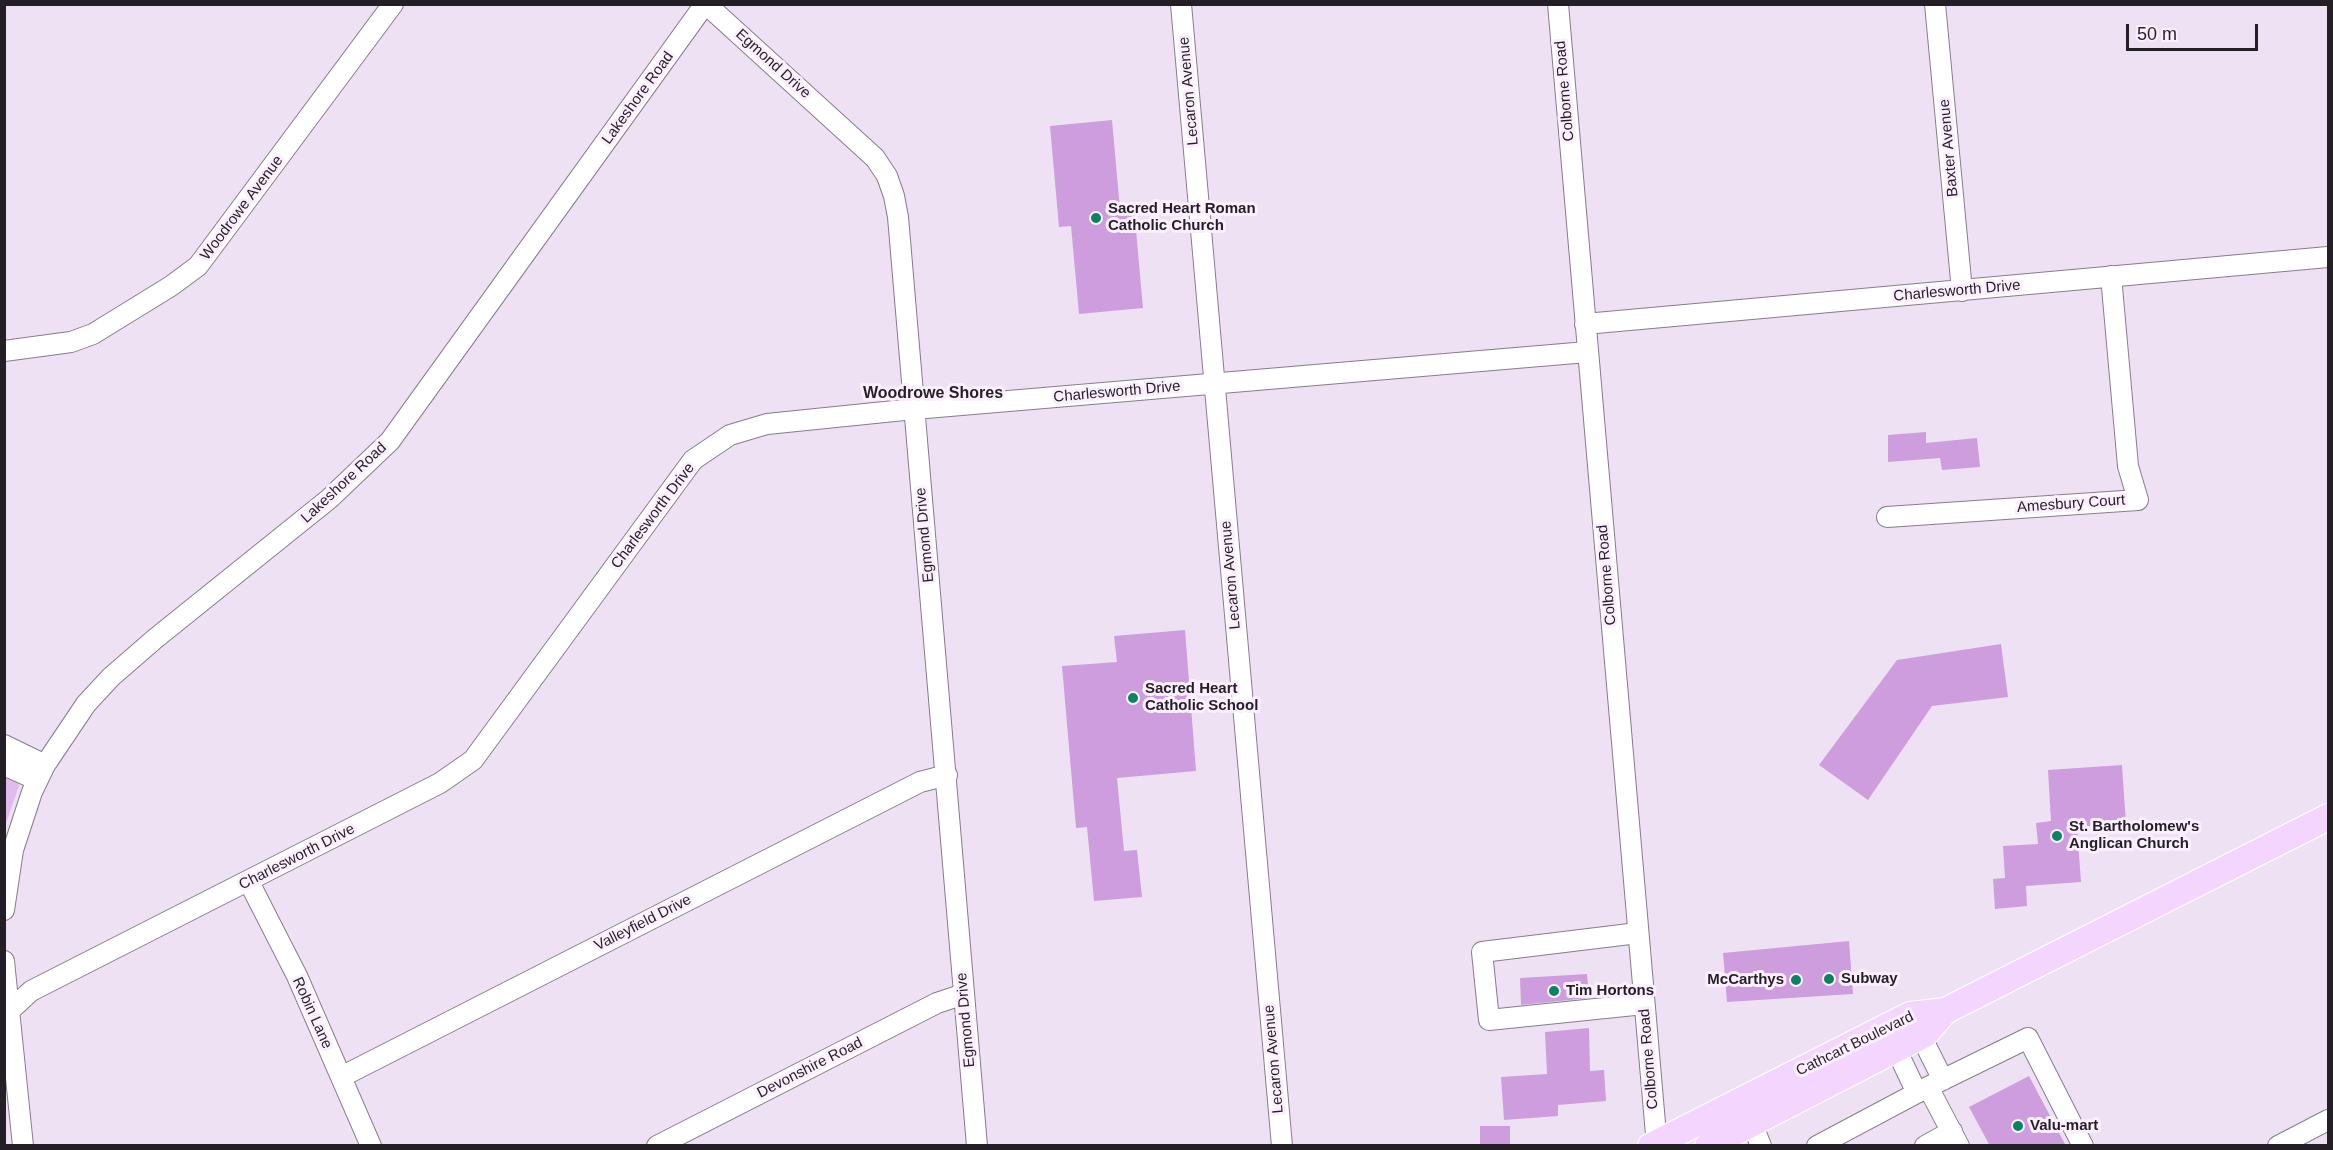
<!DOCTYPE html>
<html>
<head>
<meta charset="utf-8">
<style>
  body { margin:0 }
  #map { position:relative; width:2333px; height:1150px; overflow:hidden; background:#efe1f4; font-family:Helvetica,sans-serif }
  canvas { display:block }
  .frame { position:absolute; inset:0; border:6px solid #241f26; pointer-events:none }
  .scale { position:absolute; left:2126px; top:24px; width:132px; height:27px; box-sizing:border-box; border:3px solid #241f26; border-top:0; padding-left:8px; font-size:18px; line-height:21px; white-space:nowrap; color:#241f26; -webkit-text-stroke:4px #fbeffe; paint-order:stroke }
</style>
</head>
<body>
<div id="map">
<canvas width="2333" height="1150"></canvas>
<div class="frame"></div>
<div class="scale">50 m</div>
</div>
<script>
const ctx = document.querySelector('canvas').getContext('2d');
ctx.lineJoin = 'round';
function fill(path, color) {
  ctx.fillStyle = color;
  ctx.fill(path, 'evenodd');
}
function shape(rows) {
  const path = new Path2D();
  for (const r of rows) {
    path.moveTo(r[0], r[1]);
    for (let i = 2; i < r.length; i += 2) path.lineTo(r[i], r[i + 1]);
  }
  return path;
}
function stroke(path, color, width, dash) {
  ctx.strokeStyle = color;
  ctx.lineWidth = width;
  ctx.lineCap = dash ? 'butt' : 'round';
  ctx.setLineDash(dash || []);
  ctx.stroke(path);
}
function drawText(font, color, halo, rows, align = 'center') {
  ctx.font = font + ' Helvetica,sans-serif';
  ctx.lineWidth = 6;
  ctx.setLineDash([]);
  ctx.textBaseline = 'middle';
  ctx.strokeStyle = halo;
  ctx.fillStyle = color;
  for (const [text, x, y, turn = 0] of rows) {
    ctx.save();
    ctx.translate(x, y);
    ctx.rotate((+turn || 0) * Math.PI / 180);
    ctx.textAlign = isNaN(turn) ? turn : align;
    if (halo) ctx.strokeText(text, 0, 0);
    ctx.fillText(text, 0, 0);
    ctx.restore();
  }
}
fill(shape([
  [5,773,17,780,19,786,5,826]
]), '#e2baef');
fill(shape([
  [1112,120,1120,209,1134,208,1143,308,1079,314,1071,226,1059,227,1050,126],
  [1926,432,1926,443,1977,438,1980,467,1942,470,1940,458,1888,462,1888,435],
  [1185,630,1196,771,1117,778,1124,851,1137,850,1142,897,1094,901,1087,827,1076,828,1062,666,1117,662,1114,636],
  [2001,644,2008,697,1932,706,1868,800,1819,765,1897,660],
  [2122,765,2126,824,2077,827,2081,882,2026,886,2027,906,1995,909,1993,879,2005,878,2003,846,2038,844,2036,823,2051,821,2048,770],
  [1849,941,1853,994,1727,1002,1723,953],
  [1587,974,1589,998,1521,1005,1520,978],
  [1589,1028,1590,1071,1604,1070,1606,1101,1558,1105,1558,1116,1504,1120,1501,1077,1547,1074,1545,1032],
  [2029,1076,2066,1146,1990,1146,1969,1107],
  [1480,1126,1510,1126,1510,1146,1480,1146]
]), '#ce9ddd');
const minor = shape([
  [706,4,875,158,887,176,894,196,898,217,977,1146],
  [1181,4,1282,1146],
  [1558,4,1657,1146],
  [1935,4,1962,291],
  [1585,324,2328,257],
  [4,351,71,342,93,334,171,286,198,266,393,4],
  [1887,517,2138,500,2128,466,2111,276],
  [4,745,45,765],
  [4,765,37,780],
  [249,882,297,976,371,1146],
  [4,910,13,850,32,792,45,765,86,704,111,677,156,638,329,499,390,441,705,4],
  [1638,933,1482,952,1489,1020,1644,1004],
  [4,961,23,1146],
  [4,1016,31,991,440,783,473,760,693,460,730,435,767,424,914,409,1587,352],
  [1921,1036,1943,1080],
  [1896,1049,1917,1093],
  [341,1077,920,782,947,775],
  [1928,1087,2028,1038,2083,1146],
  [1752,1123,1761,1146],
  [657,1146,937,1003,964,994],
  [1817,1146,1928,1087,1959,1146],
  [1925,1146,1952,1131],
  [2278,1146,2328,1120]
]);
const major = shape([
  [1651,1146,1910,1015,1945,1011,2328,817],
  [1708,1146,1925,1034,1945,1011]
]);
stroke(minor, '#887c8c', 22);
stroke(major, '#fff', 28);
stroke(minor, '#fff', 20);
stroke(major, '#f3d5fd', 26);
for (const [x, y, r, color] of [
  [1096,218,6,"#098363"],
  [1133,698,6,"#098363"],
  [2057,836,6,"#098363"],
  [1829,979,6,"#098363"],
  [1796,980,6,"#098363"],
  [1554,991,6,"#098363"],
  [2018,1126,6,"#098363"]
]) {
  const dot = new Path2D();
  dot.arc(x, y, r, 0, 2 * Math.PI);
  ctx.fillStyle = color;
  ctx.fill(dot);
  stroke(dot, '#fbeffe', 2);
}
drawText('15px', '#241f26', '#fbeffe', [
  ["Egmond Drive",773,64,42],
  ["Lecaron Avenue",1189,91,-95],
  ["Colborne Road",1565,91,-95],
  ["Lakeshore Road",638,98,-54],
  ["Baxter Avenue",1949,148,-95],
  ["Woodrowe Avenue",242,208,-53],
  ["Charlesworth Drive",1957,291,-5],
  ["Charlesworth Drive",1117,392,-5],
  ["Lakeshore Road",344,483,-43],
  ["Amesbury Court",2071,504,-4],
  ["Charlesworth Drive",653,516,-53],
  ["Egmond Drive",925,535,-95],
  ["Lecaron Avenue",1231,575,-95],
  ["Colborne Road",1607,575,-95],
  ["Charlesworth Drive",297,857,-27],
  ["Valleyfield Drive",643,923,-27],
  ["Robin Lane",312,1013,66],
  ["Egmond Drive",966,1020,-95],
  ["Cathcart Boulevard",1855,1044,-26],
  ["Lecaron Avenue",1274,1059,-95],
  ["Colborne Road",1649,1059,-95],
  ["Devonshire Road",810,1068,-27]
]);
drawText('bold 15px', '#241f26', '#fbeffe', [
  ["Sacred Heart Roman",1108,209],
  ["Catholic Church",1108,226],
  ["Sacred Heart",1145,689],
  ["Catholic School",1145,706],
  ["St. Bartholomew's",2069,827],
  ["Anglican Church",2069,844],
  ["Subway",1841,979],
  ["McCarthys",1784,980,"right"],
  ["Tim Hortons",1566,991],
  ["Valu-mart",2030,1126]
], 'left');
drawText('bold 16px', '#241f26', '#fbeffe', [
  ["Woodrowe Shores",933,394]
]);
</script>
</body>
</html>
